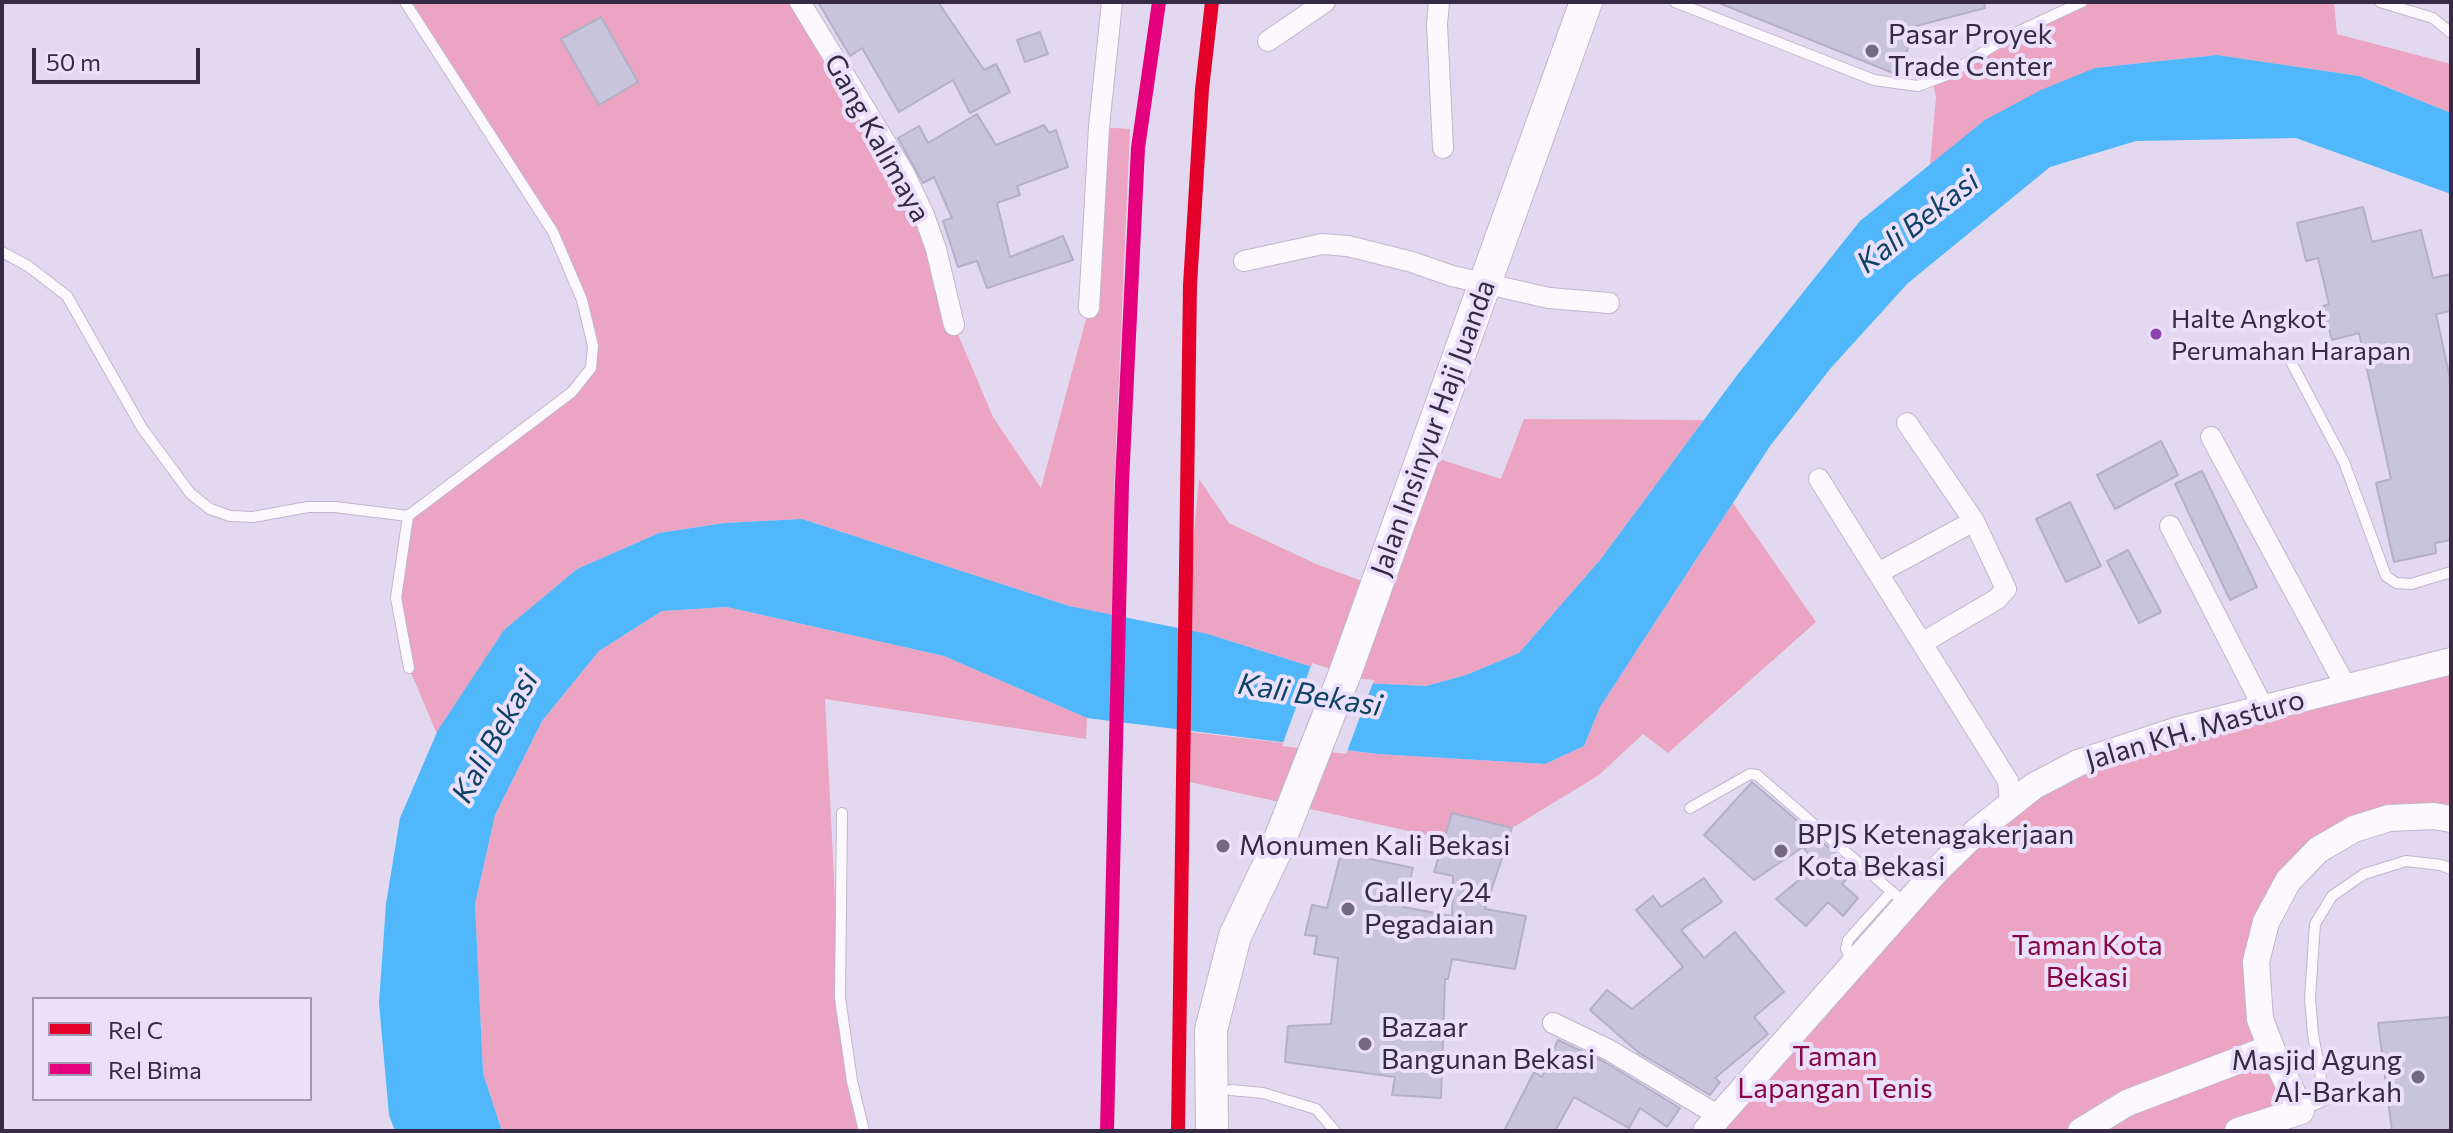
<!DOCTYPE html>
<html>
<head>
<meta charset="utf-8">
<style>
  body { margin:0 }
  #map { position:relative; width:2453px; height:1133px; overflow:hidden; background:#e2d9f0; font-family:Commissioner,sans-serif }
  canvas { display:block }
  .frame { position:absolute; inset:0; border:4px solid #362b46; pointer-events:none }
  .legend { position:absolute; left:32px; top:997px; width:280px; height:104px; box-sizing:border-box; background:#ebe0fc; border:2px solid #a398b3; margin:0; padding:10px 14px; list-style:none; font-size:24px; color:#362b46 }
  .legend li { display:flex; align-items:center; gap:16px; height:40px }
  .legend b { width:40px; border:2px solid #a398b3 }
  .scale { position:absolute; left:32px; top:48px; width:168px; height:36px; box-sizing:border-box; border:4px solid #362b46; border-top:0; padding-left:10px; font-size:24px; line-height:28px; white-space:nowrap; color:#362b46; -webkit-text-stroke:6px #ebe0fc; paint-order:stroke }
</style>
</head>
<body>
<div id="map">
<canvas width="2453" height="1133"></canvas>
<div class="frame"></div>
<ul class="legend">
<li><b style="height:10px;background:#e4002b"></b>Rel C</li>
<li><b style="height:10px;background:#e5007d"></b>Rel Bima</li>
</ul>
<div class="scale">50 m</div>
</div>
<script>
const ctx = document.querySelector('canvas').getContext('2d');
ctx.lineJoin = 'round';
function fill(path, color) {
  ctx.fillStyle = color;
  ctx.fill(path, 'evenodd');
}
function shape(rows) {
  const path = new Path2D();
  for (const r of rows) {
    path.moveTo(r[0], r[1]);
    for (let i = 2; i < r.length; i += 2) path.lineTo(r[i], r[i + 1]);
  }
  return path;
}
function stroke(path, color, width, dash) {
  ctx.strokeStyle = color;
  ctx.lineWidth = width;
  ctx.lineCap = dash ? 'butt' : 'round';
  ctx.setLineDash(dash || []);
  ctx.stroke(path);
}
function drawText(font, color, halo, rows, align = 'center') {
  ctx.font = font + ' Commissioner,sans-serif';
  ctx.lineWidth = 8;
  ctx.setLineDash([]);
  ctx.textBaseline = 'middle';
  ctx.strokeStyle = halo;
  ctx.fillStyle = color;
  for (const [text, x, y, turn = 0] of rows) {
    ctx.save();
    ctx.translate(x, y);
    ctx.rotate((+turn || 0) * Math.PI / 180);
    ctx.textAlign = isNaN(turn) ? turn : align;
    if (halo) ctx.strokeText(text, 0, 0);
    ctx.fillText(text, 0, 0);
    ctx.restore();
  }
}
fill(shape([
  [405,2,800,2,904,173,954,325,993,417,1041,488,1089,308,1099,127,1130,129,1114,491,1126,618,1069,606,802,519,724,523,659,533,577,569,504,630,437,734,409,668,396,598,408,516,587,375,593,346,553,232],
  [2082,2,2334,2,2337,34,2451,64,2451,113,2359,76,2217,55,2095,68,1930,164,1936,97,1933,82],
  [1524,419,1704,420,1600,560,1519,653,1466,675,1426,686,1363,683,1208,634,1185,630,1199,479,1229,523,1316,564,1376,586,1424,454,1501,479],
  [1733,503,1816,622,1668,753,1643,734,1599,775,1512,828,1452,813,1444,839,1181,780,1182,731,1378,754,1545,764,1584,746,1600,707],
  [727,607,944,656,1087,718,1086,739,825,699,840,997,864,1131,502,1131,483,1073,475,904,495,815,542,721,599,651,662,611],
  [2451,661,2451,819,2434,816,2318,850,2256,963,2301,1111,2238,1131,1706,1131,2034,786]
]), '#eba4c2');
fill(shape([
  [2217,55,2359,76,2451,113,2451,194,2296,138,2136,141,2050,167,1908,283,1830,369,1770,446,1600,707,1584,746,1545,764,1378,754,1087,718,944,656,727,607,662,611,599,651,542,721,495,815,475,904,483,1073,502,1131,395,1131,389,1115,379,1003,386,904,400,818,438,730,504,630,577,569,659,533,724,523,802,519,1069,606,1208,634,1363,683,1426,686,1466,675,1519,653,1600,560,1738,374,1860,221,1985,120,2041,90,2095,68]
]), '#4fb7fa');
fill(shape([
  [1312,663,1364,679,1374,680,1346,754,1282,746]
]), '#e2d9f0');
const building = shape([
  [818,2,938,2,984,70,996,64,1010,92,970,113,953,80,899,112,862,48,850,56,818,2],
  [1984,2,1985,8,1916,26,1898,75,1719,3,1984,2],
  [601,17,638,82,599,105,561,39,601,17],
  [1040,32,1048,54,1025,62,1017,40,1040,32],
  [977,114,996,145,1044,125,1049,133,1056,130,1068,167,1017,186,1020,195,997,203,1010,257,1063,236,1073,260,987,288,977,261,958,267,943,221,952,218,934,177,923,183,898,138,919,126,928,143,977,114],
  [2363,207,2372,242,2421,230,2433,278,2451,274,2451,311,2436,314,2451,383,2451,540,2435,543,2436,553,2394,562,2376,483,2391,479,2359,333,2332,340,2323,306,2329,304,2318,258,2306,261,2297,223,2363,207],
  [2161,441,2178,475,2115,509,2097,475,2161,441],
  [2202,471,2257,587,2230,600,2175,484,2202,471],
  [2070,502,2101,566,2066,582,2036,519,2070,502],
  [2128,550,2161,612,2139,623,2107,561,2128,550],
  [1752,782,1855,870,1842,884,1858,898,1843,916,1828,902,1806,926,1776,899,1817,865,1803,847,1754,880,1704,835,1752,782],
  [1452,813,1512,828,1485,909,1526,916,1515,969,1452,959,1448,979,1445,979,1441,1098,1392,1095,1395,1077,1285,1062,1288,1026,1331,1024,1338,958,1314,954,1317,936,1305,935,1312,905,1327,908,1341,853,1413,868,1403,907,1452,916,1453,876,1434,872,1452,813],
  [1704,878,1722,902,1681,930,1704,958,1735,932,1784,992,1754,1017,1768,1034,1715,1078,1720,1082,1710,1095,1639,1053,1590,1010,1607,990,1632,1009,1683,967,1636,910,1653,896,1661,907,1704,878],
  [2451,1017,2451,1131,2392,1131,2378,1023,2451,1017],
  [1558,1040,1603,1061,1680,1108,1667,1127,1640,1108,1629,1128,1574,1097,1555,1131,1504,1131,1534,1072,1542,1077,1558,1040]
]);
fill(building, '#c8c4db');
stroke(building, '#b4b0c7', 2);
const service = shape([
  [405,2,553,232,582,300,593,346,591,368,572,392,408,516,396,598,409,668],
  [1675,2,1874,80,1918,86,1947,75,2011,35,2082,2],
  [2380,2,2433,18,2451,33],
  [2,252,28,266,67,296,142,428,190,493,210,509,230,516,253,517,308,507,335,507,408,516],
  [2289,358,2344,462,2386,576,2396,583,2411,584,2451,572],
  [1690,808,1750,774,1757,775,1906,904],
  [842,813,840,998,852,1081,864,1131],
  [1853,963,1846,949,1848,940,1891,892],
  [1231,1090,1263,1093,1316,1109,1335,1131],
  [2301,1111,2325,1100,2313,1034,2310,998,2315,924,2332,896,2364,874,2406,861,2441,865,2451,869]
]);
const minor = shape([
  [800,2,904,173,924,215,936,249,954,325],
  [1439,2,1437,24,1443,148],
  [1268,41,1325,2],
  [1244,261,1322,244,1348,246,1412,262,1452,276,1549,298,1609,303],
  [1089,308,1099,127,1112,2],
  [1907,423,1974,521,2006,589,1997,599,1922,643],
  [2211,437,2346,687],
  [1819,479,2008,781,2010,803],
  [2170,526,2263,707],
  [1878,573,1974,521],
  [1553,1023,1609,1050,1719,1116]
]);
const tertiary = shape([
  [1706,1131,1938,869,1977,831,2034,786,2078,763,2178,730,2451,661],
  [2081,1131,2127,1103,2271,1048],
  [2238,1131,2301,1111,2271,1048,2260,1019,2256,962,2266,922,2288,881,2318,850,2354,829,2389,818,2434,816,2451,819]
]);
const primary = shape([
  [1212,1131,1211,1030,1235,936,1275,852,1344,676,1586,2]
]);
stroke(service, '#c0b6cd', 12);
stroke(minor, '#c0b6cd', 22);
stroke(tertiary, '#c0b6cd', 28);
stroke(primary, '#c0b6cd', 34);
stroke(service, '#fbf9fd', 10);
stroke(minor, '#fbf9fd', 20);
stroke(tertiary, '#fbf9fd', 26);
stroke(primary, '#fbf9fd', 32);
stroke(shape([
  [1178,1131,1190,285,1202,89,1212,2]
]), '#e4002b', 14);
stroke(shape([
  [1107,1131,1122,483,1138,148,1159,2]
]), '#e5007d', 14);
for (const [x, y, r, color] of [
  [1872,51,8,"#726882"],
  [2156,334,7,"#8e44ad"],
  [1223,846,8,"#726882"],
  [1781,851,8,"#726882"],
  [1348,909,8,"#726882"],
  [1365,1044,8,"#726882"],
  [2418,1077,8,"#726882"]
]) {
  const dot = new Path2D();
  dot.arc(x, y, r, 0, 2 * Math.PI);
  ctx.fillStyle = color;
  ctx.fill(dot);
  stroke(dot, '#ebe0fc', 3);
}
drawText('26px', '#362b46', '#ebe0fc', [
  ["Halte Angkot",2171,319],
  ["Perumahan Harapan",2171,351]
], 'left');
drawText('28px', '#362b46', '#ebe0fc', [
  ["Pasar Proyek",1888,35],
  ["Trade Center",1888,67],
  ["BPJS Ketenagakerjaan",1797,835],
  ["Kota Bekasi",1797,867],
  ["Monumen Kali Bekasi",1239,846],
  ["Gallery 24",1364,893],
  ["Pegadaian",1364,925],
  ["Bazaar",1381,1028],
  ["Bangunan Bekasi",1381,1060],
  ["Masjid Agung",2402,1061,"right"],
  ["Al-Barkah",2402,1093,"right"]
], 'left');
drawText('28px', '#362b46', '#ebe0fc', [
  ["Gang Kalimaya",877,138,61],
  ["Jalan Insinyur Haji Juanda",1433,428,-70],
  ["Jalan KH. Masturo",2195,730,-16]
]);
drawText('28px', '#870841', '#ebe0fc', [
  ["Taman Kota",2087,946],
  ["Bekasi",2087,978],
  ["Taman",1835,1057],
  ["Lapangan Tenis",1835,1089]
]);
drawText('italic 30px', '#0f4365', '#ebe0fc', [
  ["Kali Bekasi",1918,222,-38],
  ["Kali Bekasi",1310,695,9],
  ["Kali Bekasi",495,737,-61]
]);
</script>
</body>
</html>
